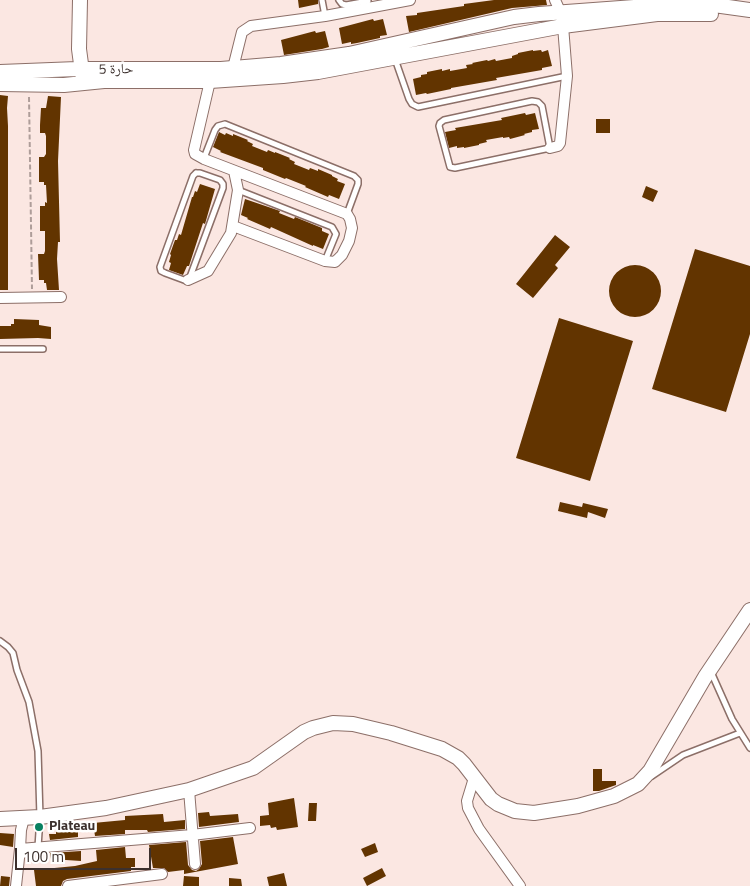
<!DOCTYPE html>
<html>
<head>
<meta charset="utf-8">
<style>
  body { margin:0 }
  #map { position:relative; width:750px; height:886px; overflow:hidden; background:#fbe7e2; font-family:"Titillium Web",sans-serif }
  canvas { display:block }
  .scale { position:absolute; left:15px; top:848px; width:136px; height:22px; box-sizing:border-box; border:2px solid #3c302d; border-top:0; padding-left:6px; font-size:15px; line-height:18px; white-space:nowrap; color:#3c302d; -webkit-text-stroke:4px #fff; paint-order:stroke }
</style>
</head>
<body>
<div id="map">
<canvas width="750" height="886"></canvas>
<div class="scale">100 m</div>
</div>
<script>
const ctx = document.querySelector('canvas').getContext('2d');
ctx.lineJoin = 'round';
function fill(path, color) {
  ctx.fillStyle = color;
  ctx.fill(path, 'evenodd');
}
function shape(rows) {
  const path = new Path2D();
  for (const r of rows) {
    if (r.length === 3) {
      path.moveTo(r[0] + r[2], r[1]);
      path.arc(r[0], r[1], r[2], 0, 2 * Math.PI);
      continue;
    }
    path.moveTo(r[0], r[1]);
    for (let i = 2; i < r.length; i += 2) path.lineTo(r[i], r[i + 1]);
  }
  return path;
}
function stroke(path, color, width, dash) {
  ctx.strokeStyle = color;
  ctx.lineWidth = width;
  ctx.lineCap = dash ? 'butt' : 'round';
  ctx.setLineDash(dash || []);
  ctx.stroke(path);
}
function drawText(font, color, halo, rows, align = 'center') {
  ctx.font = font + ' "Titillium Web","Noto Naskh Arabic",sans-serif';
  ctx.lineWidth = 5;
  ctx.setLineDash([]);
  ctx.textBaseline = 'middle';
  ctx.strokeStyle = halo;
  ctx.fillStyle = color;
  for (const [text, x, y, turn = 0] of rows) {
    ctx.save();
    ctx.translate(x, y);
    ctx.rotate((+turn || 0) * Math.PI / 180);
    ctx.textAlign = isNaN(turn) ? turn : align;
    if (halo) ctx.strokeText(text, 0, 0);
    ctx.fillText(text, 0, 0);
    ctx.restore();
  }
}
fill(shape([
  [298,0,318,0,318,4,299,8],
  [494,0,546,0,547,5,512,8,409,32,406,16,417,15,417,13,464,6,464,4],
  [373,19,374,21,383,19,387,35,380,36,380,38,357,43,351,44,351,42,342,44,339,28],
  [315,31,316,33,325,31,329,47,322,49,284,55,281,40],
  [533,50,533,51,541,50,542,52,548,50,552,66,542,68,542,70,496,78,497,80,451,88,451,89,427,94,426,93,416,95,413,79,421,77,421,75,427,74,427,72,442,69,442,71,450,69,450,71,467,68,466,65,473,64,472,63,487,60,488,61,495,59,496,61,512,58,512,56,518,54,518,53],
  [0,95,8,96,7,108,8,126,8,290,0,290],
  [48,96,61,97,58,161,60,242,58,242,57,259,59,290,47,290,46,283,44,283,44,280,39,280,38,254,44,254,45,251,45,231,40,231,40,206,45,206,45,202,47,203,46,185,44,185,44,182,39,182,39,157,44,157,46,154,46,136,45,133,40,133,40,125,41,108,46,108],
  [525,113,526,115,535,113,539,129,532,130,532,132,524,134,525,135,510,139,509,137,503,138,503,137,486,140,487,142,479,144,479,145,464,148,464,147,457,148,457,146,449,148,445,132,456,130,455,128,502,120,501,118],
  [596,119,610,119,610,133,596,133],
  [219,132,225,135,226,133,233,136,233,134,248,140,247,141,253,144,252,146,267,152,268,150,275,153,275,152,290,158,289,159,295,162,294,164,309,170,310,168,318,171,318,169,332,175,332,176,338,179,337,181,345,184,339,199,329,195,328,197,305,187,306,186,286,178,285,179,263,170,263,168,220,152,221,151,213,147],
  [200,184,215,189,205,224,203,223,189,266,187,266,183,275,169,270,171,263,169,262,171,255,170,254,175,240,177,240,179,234,181,235,192,197,193,197,195,191,197,192],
  [646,186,658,191,653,202,642,197],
  [245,199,280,211,279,213,294,219,295,217,322,228,322,231,329,234,323,249,313,245,313,246,271,227,270,229,247,219,248,218,241,215],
  [555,235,570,247,555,265,558,268,533,298,516,284],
  [695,249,750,266,750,334,726,412,652,389],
  [635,291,26],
  [559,318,633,341,590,481,516,458],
  [14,319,39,320,39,325,51,327,51,339,38,338,0,339,0,326,11,326,11,324,14,324],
  [560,502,582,507,583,503,608,509,605,518,588,512,587,518,558,511],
  [593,769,602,769,602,781,616,781,616,785,599,791,593,791],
  [294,798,298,827,277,830,276,827,271,828,270,825,260,826,260,816,269,815,268,803],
  [309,803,317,803,316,821,308,821],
  [209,812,210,816,238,814,239,822,199,827,198,813],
  [163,814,164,822,185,820,185,829,148,832,147,830,125,830,125,834,95,836,93,823,125,820,125,816],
  [66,825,67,832,78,832,78,837,50,840,49,834,56,834,56,826],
  [0,833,14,834,13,847,0,845],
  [233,837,238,864,184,874,184,870,168,872,164,868,153,868,149,845,186,842,188,865,192,870,196,871,199,869,202,864,200,841],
  [375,843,378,852,365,857,361,849],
  [125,847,126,858,135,858,135,867,131,867,131,871,67,879,63,881,61,886,36,886,34,870,75,866,97,861,96,850],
  [81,851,81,861,51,859,50,853],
  [382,868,386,876,367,886,363,878],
  [284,873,287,886,269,886,267,877],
  [1,876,10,877,9,886,0,886],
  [184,876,199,877,199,886,183,886],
  [229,878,241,879,242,886,229,886]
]), '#623400');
const lane = shape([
  [322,0,325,16],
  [339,0,342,4,346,5,368,1],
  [395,59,409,99,412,104,418,107,567,76],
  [532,101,538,102,542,106,550,148,455,168,450,167,439,126,440,123,444,120,532,101],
  [204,158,215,130,218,126,225,124,354,176,358,180,358,184,347,214],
  [196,173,200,173,220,180,223,184,223,188,190,277,188,280,184,280,165,273,161,271,160,267,193,176,196,173],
  [238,190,332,227,336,234,325,261],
  [0,349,43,349],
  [0,641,8,647,13,653,17,670,29,702,38,751,40,817,38,847],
  [711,672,732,719,750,748],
  [652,776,683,755,740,733]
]);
const street = shape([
  [232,72,242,32,251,26,325,16,410,0],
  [210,81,194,150,195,154,204,159,347,214,350,219,352,228,349,241,342,255,335,262,325,261,233,226],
  [550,148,558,146,560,143,567,76,563,26,560,11,555,0],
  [188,280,208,271,231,233,238,190,234,171],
  [0,298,61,297],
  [474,778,467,801,468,808,479,829,520,886],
  [189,790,195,864],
  [20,849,192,835,250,828],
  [16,886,20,849,21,830,24,818],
  [68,886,162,874]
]);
const secondary = shape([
  [80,0,79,49,83,79],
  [0,72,77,69,221,69,281,64,349,54,514,17,539,14,675,4,714,5,750,10],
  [0,84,64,85,104,81,210,81,283,76,318,72,563,26,657,14,711,14],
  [0,819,40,817,106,808,189,790,253,768,304,732,313,728,333,723,353,724,391,733,442,749,458,758,464,764,491,799,498,804,515,811,534,813,578,806,614,796,638,784,650,771,705,677,750,610]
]);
stroke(lane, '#8c6f68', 8);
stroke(street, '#8c6f68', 12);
stroke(secondary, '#8c6f68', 16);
stroke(shape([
  [29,97,32,289]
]), '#ae9d99', 2, [5, 2.5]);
stroke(lane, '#fff', 5);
stroke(street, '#fff', 10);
stroke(secondary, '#fff', 14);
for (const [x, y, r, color] of [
  [39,827,5,"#088161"]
]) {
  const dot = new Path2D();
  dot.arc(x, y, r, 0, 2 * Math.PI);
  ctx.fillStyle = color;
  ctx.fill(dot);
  stroke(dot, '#fff', 2);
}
drawText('14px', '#3c302d', '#fff', [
  ["حارة 5",116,70,-1]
]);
drawText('bold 14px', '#3c302d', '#fff', [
  ["Plateau",49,827]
], 'left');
</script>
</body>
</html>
